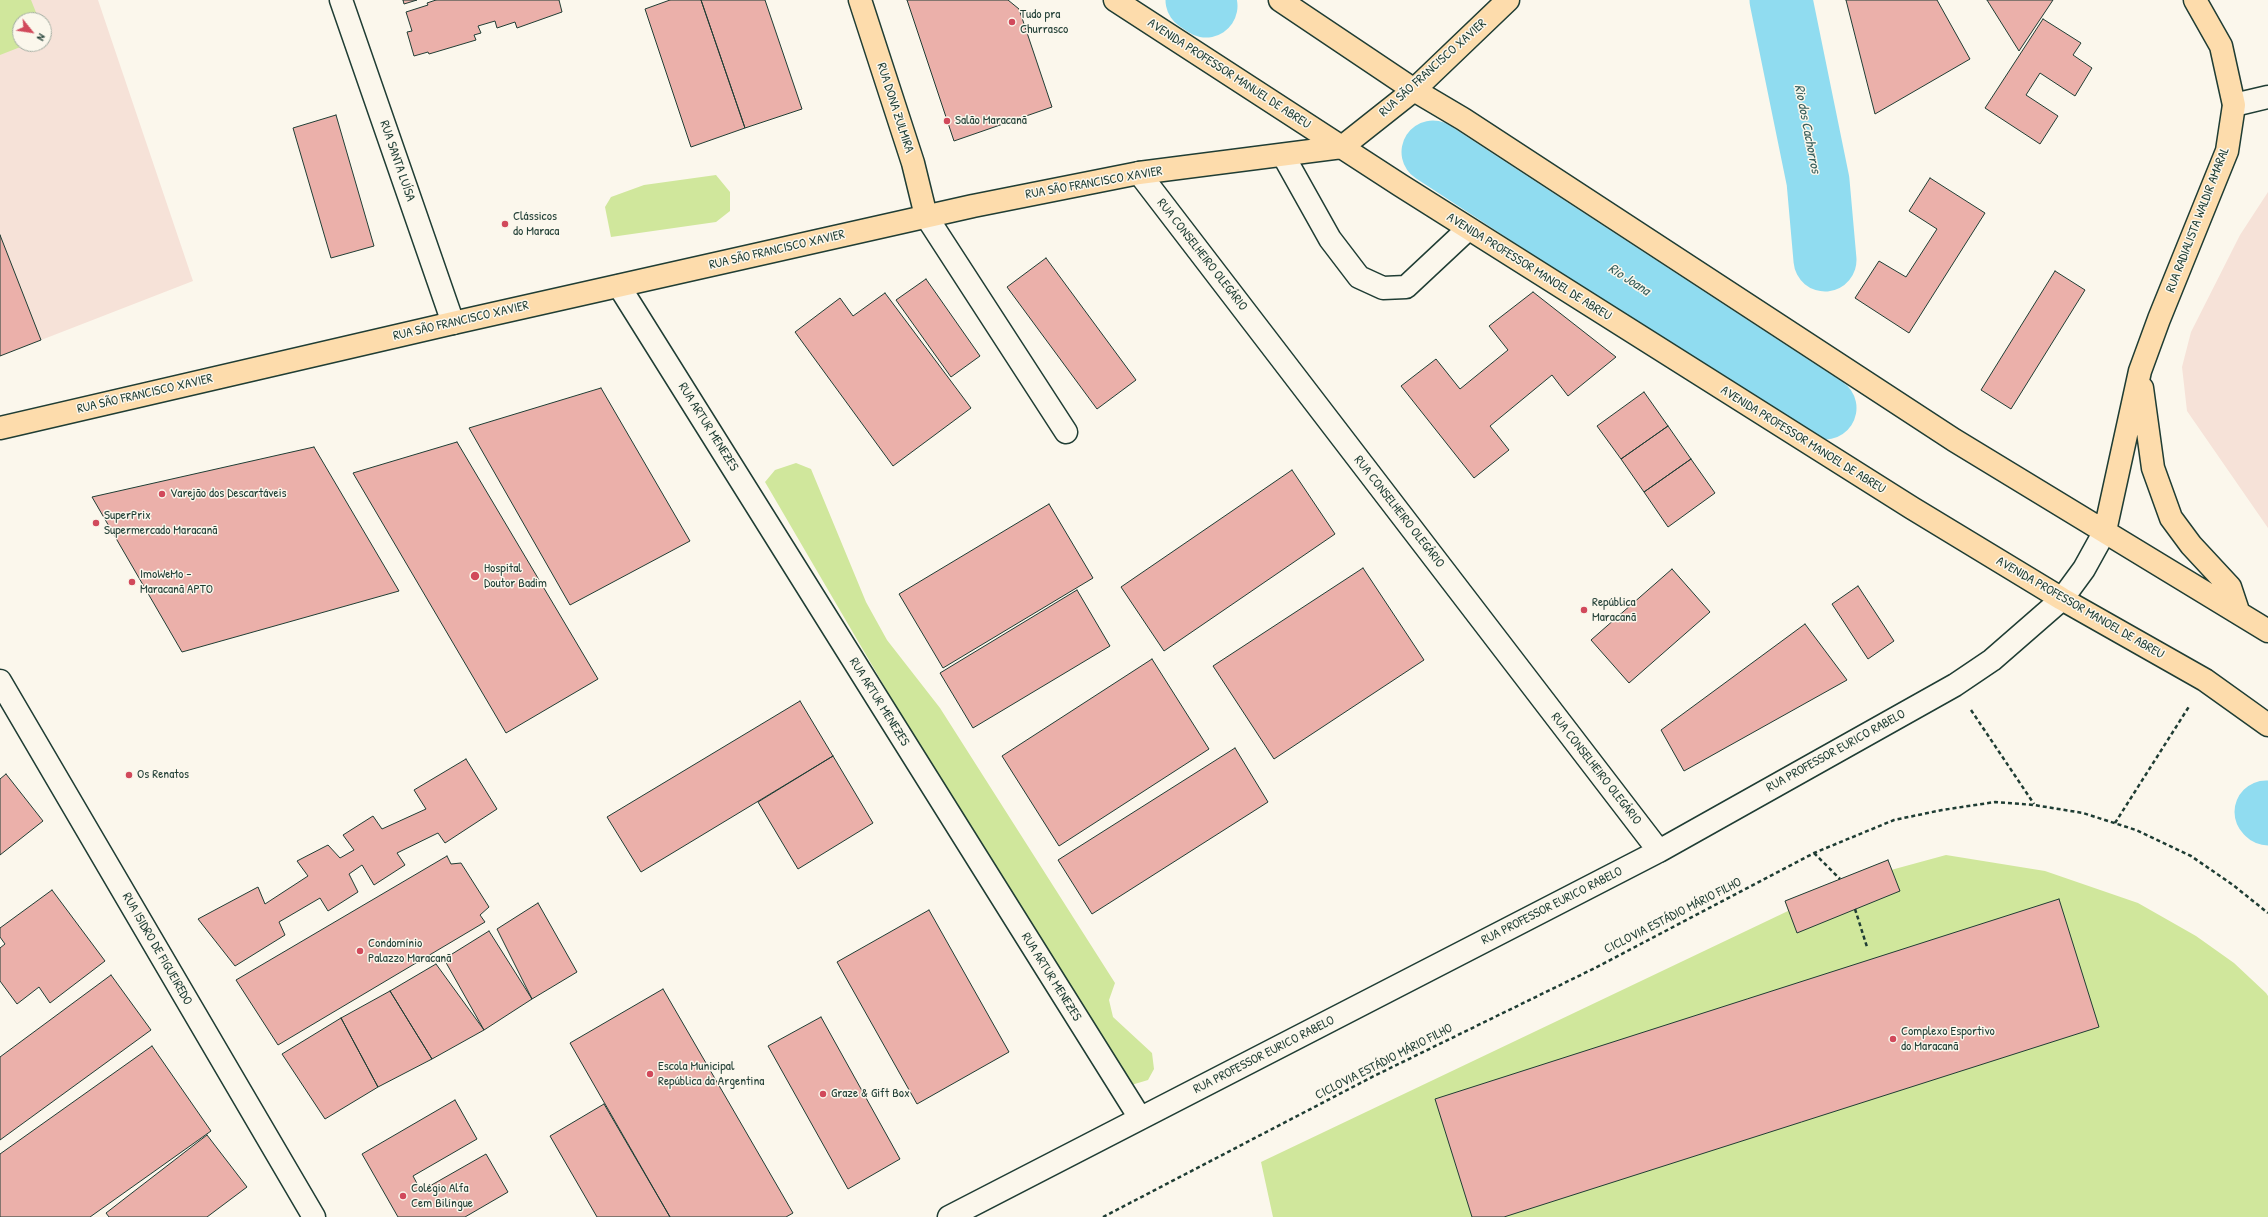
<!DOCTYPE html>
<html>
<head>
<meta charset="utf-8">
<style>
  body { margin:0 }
  #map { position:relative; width:2268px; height:1217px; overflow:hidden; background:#fbf7ec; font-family:"Patrick Hand",sans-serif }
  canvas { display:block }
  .north { position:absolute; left:12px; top:12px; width:40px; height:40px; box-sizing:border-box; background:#fbf7ec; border:1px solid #a3ada2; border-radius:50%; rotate:120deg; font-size:11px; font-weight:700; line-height:16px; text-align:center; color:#1f3d34 }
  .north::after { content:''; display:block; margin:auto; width:14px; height:18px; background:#d1495b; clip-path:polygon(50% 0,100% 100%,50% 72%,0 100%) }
</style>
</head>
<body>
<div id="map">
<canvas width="2268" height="1217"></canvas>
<div class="north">N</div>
</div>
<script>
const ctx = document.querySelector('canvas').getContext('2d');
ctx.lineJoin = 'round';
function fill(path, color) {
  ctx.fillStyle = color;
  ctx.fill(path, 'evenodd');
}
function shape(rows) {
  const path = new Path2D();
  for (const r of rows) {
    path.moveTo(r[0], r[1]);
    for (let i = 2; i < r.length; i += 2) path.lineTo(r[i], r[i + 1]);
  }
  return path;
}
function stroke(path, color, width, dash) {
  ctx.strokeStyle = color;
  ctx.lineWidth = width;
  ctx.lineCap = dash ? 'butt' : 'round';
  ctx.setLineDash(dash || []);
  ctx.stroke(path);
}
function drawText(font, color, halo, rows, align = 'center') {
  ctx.font = font + ' "Patrick Hand",sans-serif';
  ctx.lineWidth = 3;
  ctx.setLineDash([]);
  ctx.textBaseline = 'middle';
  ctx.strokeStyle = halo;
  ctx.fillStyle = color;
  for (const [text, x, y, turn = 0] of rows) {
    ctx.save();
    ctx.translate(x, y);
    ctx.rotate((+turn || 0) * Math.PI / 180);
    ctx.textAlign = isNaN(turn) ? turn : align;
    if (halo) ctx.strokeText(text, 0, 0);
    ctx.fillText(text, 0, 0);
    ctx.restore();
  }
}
fill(shape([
  [0,0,98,0,193,281,0,356],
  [20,20,44,20,44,44,20,44],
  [2268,192,2268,528,2187,411,2182,367,2191,332,2240,235]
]), '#f6e2d8');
fill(shape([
  [0,0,31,0,39,20,20,20,20,44,28,44,0,55],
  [716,175,730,192,730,211,716,222,611,237,605,207,611,197,644,185],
  [796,463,811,469,866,602,887,640,940,708,1115,983,1109,1000,1113,1017,1152,1053,1154,1069,1148,1080,1128,1086,1115,1081,765,482,775,470],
  [1946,855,2045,871,2138,903,2196,936,2234,963,2266,993,2268,996,2268,1217,1273,1217,1261,1162,1788,911,1785,901,1888,860,1891,870]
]), '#d0e79c');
stroke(shape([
  [1197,0,1206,6],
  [1781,0,1818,181,1825,260],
  [1433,152,1825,408],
  [2266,812,2268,814]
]), '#90dcf0', 63);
const building = shape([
  [403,0,417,0,404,4,403,0],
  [436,0,559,0,562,12,517,28,515,22,497,28,495,21,478,26,481,33,474,35,476,40,429,54,428,52,414,56,407,32,412,31,406,12,428,5,427,3,436,0],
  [670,0,701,0,745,128,691,147,645,9,670,0],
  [701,0,765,0,802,109,745,128,701,0],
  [907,0,1008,0,1019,9,1052,107,954,141,907,0],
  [1846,0,1937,0,1970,59,1875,114,1846,0],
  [1987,0,2053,0,2019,51,1987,0],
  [2043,19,2081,43,2073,55,2092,68,2075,96,2040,73,2026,95,2058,116,2040,144,1985,108,2043,19],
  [336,115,374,246,331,258,293,128,336,115],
  [1930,178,1985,213,1909,333,1855,298,1879,261,1906,277,1937,229,1909,211,1930,178],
  [0,235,41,340,0,356,0,235],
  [1046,258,1136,380,1097,409,1007,287,1046,258],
  [2055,271,2085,290,2011,409,1981,390,2055,271],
  [926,279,980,356,951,377,896,300,926,279],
  [1533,292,1616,357,1568,396,1552,375,1490,426,1509,450,1474,478,1401,386,1436,359,1460,389,1508,350,1489,326,1533,292],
  [885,293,971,408,893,466,795,332,840,298,853,316,885,293],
  [601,388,690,541,570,605,469,428,601,388],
  [1644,392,1668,426,1621,459,1597,426,1644,392],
  [1668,426,1691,459,1644,492,1621,459,1668,426],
  [457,442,598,679,506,733,353,473,457,442],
  [314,447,399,591,182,652,92,497,314,447],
  [1691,459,1715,493,1668,527,1644,492,1691,459],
  [1292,470,1335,534,1164,651,1121,587,1292,470],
  [1049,504,1093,578,943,668,899,594,1049,504],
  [1363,568,1424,660,1274,759,1213,666,1363,568],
  [1672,569,1710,612,1629,683,1591,640,1672,569],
  [1858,586,1894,641,1868,659,1832,604,1858,586],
  [1077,590,1110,646,973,728,940,673,1077,590],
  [1805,624,1847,680,1684,771,1661,730,1805,624],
  [1152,659,1209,749,1059,846,1002,756,1152,659],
  [800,701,833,756,641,872,607,817,800,701],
  [1235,748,1268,802,1092,914,1058,860,1235,748],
  [833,756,873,823,798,869,758,802,833,756],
  [466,759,497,809,445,843,438,833,397,853,405,865,374,885,362,865,349,874,358,892,328,911,320,898,279,922,285,935,235,966,198,919,258,887,265,904,308,876,297,861,328,845,340,858,354,850,343,835,373,816,382,829,426,809,414,790,466,759],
  [6,774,43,821,0,855,0,779,6,774],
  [447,856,451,864,461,863,489,907,480,915,485,922,278,1045,236,980,447,856],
  [1888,860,1900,891,1797,933,1785,901,1888,860],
  [52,890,105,961,50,1003,39,987,17,1004,0,981,0,948,5,944,0,937,0,928,52,890],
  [2059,899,2099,1027,1504,1217,1472,1217,1435,1099,2059,899],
  [538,903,577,972,532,999,497,929,538,903],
  [929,910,1009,1052,917,1104,837,962,929,910],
  [489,931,532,999,484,1030,444,959,489,931],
  [436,964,484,1030,432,1059,390,991,436,964],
  [111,975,151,1030,0,1140,0,1057,111,975],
  [663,989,793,1213,786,1217,670,1217,570,1043,663,989],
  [390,991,432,1059,378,1087,341,1018,390,991],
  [821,1017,900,1159,848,1189,768,1046,821,1017],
  [341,1018,378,1087,325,1119,282,1054,341,1018],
  [152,1046,211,1131,90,1217,0,1217,0,1154,152,1046],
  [455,1100,477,1139,413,1176,421,1191,486,1154,508,1192,465,1217,398,1217,362,1154,455,1100],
  [604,1104,670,1217,597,1217,550,1136,604,1104],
  [207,1135,247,1187,207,1217,109,1217,106,1213,207,1135]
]);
fill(building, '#ebb0aa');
stroke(building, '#1f3d34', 1);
const minor = shape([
  [341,0,453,323],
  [2234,105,2268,97],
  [1283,155,1330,239,1359,277,1383,288,1406,287,1468,229],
  [1139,173,1659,851],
  [926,216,1066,432],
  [619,286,1140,1118],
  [0,681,314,1217],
  [949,1217,1659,851,1955,685,1992,660,2062,599,2084,569,2105,531]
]);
const major = shape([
  [860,0,913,163,926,216],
  [1115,0,1400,185,1912,508,2062,599,2205,680,2268,725],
  [1280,0,1414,90,1463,119,1954,440,2268,631],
  [2142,388,2153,468,2171,518,2191,545,2230,587,2238,611],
  [0,428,453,323,973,206,1139,173,1342,147,1414,90,1508,0],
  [2105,531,2140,371,2159,319,2227,151,2234,105,2221,46,2195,0]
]);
stroke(minor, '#1f3d34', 25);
stroke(major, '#1f3d34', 25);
stroke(shape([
  [1971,710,2034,804],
  [2115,823,2190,705],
  [1814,853,1840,879],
  [1855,909,1867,947],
  [1103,1217,1374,1076,1595,968,1814,853,1894,820,1942,810,1995,802,2034,805,2083,813,2136,830,2191,856,2233,885,2268,913]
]), '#1f3d34', 2.5, [4, 3]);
stroke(minor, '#fbf7ec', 22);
stroke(major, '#fddcac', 22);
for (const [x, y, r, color] of [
  [1012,22,4,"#d1495b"],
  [947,121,4,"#d1495b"],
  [505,224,4,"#d1495b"],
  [162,494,4,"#d1495b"],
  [96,523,4,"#d1495b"],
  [475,576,5,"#d1495b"],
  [132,582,4,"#d1495b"],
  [1584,610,4,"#d1495b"],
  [129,775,4,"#d1495b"],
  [360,951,4,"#d1495b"],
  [1893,1039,4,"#d1495b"],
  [650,1074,4,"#d1495b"],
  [823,1094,4,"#d1495b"],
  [403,1196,4,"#d1495b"]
]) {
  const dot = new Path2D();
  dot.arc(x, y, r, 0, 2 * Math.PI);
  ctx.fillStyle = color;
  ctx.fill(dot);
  stroke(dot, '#fbf7ec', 1.5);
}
drawText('13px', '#1f3d34', '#fbf7ec', [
  ["Tudo pra",1020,15],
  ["Churrasco",1020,30],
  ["Salão Maracanã",955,121],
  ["Clássicos",513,217],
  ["do Maraca",513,232],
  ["Varejão dos Descartáveis",170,494],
  ["SuperPrix",104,516],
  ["Supermercado Maracanã",104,531],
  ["Hospital",484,569],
  ["Doutor Badim",484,584],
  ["ImoWeMo -",140,575],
  ["Maracanã APTO",140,590],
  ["República",1592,603],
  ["Maracanã",1592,618],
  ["Os Renatos",137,775],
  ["Condomínio",368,944],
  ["Palazzo Maracanã",368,959],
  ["Complexo Esportivo",1901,1032],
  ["do Maracanã",1901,1047],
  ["Escola Municipal",658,1067],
  ["República da Argentina",658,1082],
  ["Graze & Gift Box",831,1094],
  ["Colégio Alfa",411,1189],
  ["Cem Bilíngue",411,1204]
], 'left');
drawText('13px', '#1f3d34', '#fbf7ec', [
  ["RUA SÃO FRANCISCO XAVIER",1433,68,-42],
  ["AVENIDA PROFESSOR MANUEL DE ABREU",1229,74,33],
  ["RUA DONA ZULMIRA",895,108,72],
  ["RUA SANTA LUÍSA",397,161,71],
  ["RUA SÃO FRANCISCO XAVIER",1094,183,-10],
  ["RUA RADIALISTA WALDIR AMARAL",2198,220,-69],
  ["RUA SÃO FRANCISCO XAVIER",777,250,-13],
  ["RUA CONSELHEIRO OLEGÁRIO",1202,255,52],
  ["AVENIDA PROFESSOR MANOEL DE ABREU",1529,267,32],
  ["RUA SÃO FRANCISCO XAVIER",461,321,-13],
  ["RUA SÃO FRANCISCO XAVIER",145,394,-13],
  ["RUA ARTUR MENEZES",708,427,58],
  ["AVENIDA PROFESSOR MANOEL DE ABREU",1803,440,32],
  ["RUA CONSELHEIRO OLEGÁRIO",1399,512,52],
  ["AVENIDA PROFESSOR MANOEL DE ABREU",2080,608,30],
  ["RUA ARTUR MENEZES",879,702,58],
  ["RUA PROFESSOR EURICO RABELO",1836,751,-29],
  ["RUA CONSELHEIRO OLEGÁRIO",1596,769,52],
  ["RUA PROFESSOR EURICO RABELO",1552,906,-27],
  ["CICLOVIA ESTÁDIO MÁRIO FILHO",1673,916,-27],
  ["RUA ISIDRO DE FIGUEIREDO",157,949,60],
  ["RUA ARTUR MENEZES",1051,977,58],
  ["RUA PROFESSOR EURICO RABELO",1264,1055,-27],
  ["CICLOVIA ESTÁDIO MÁRIO FILHO",1384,1062,-27]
]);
drawText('italic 14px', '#365d5a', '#fbf7ec', [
  ["Rio dos Cachorros",1807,129,79],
  ["Rio Joana",1629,280,33]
]);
</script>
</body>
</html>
